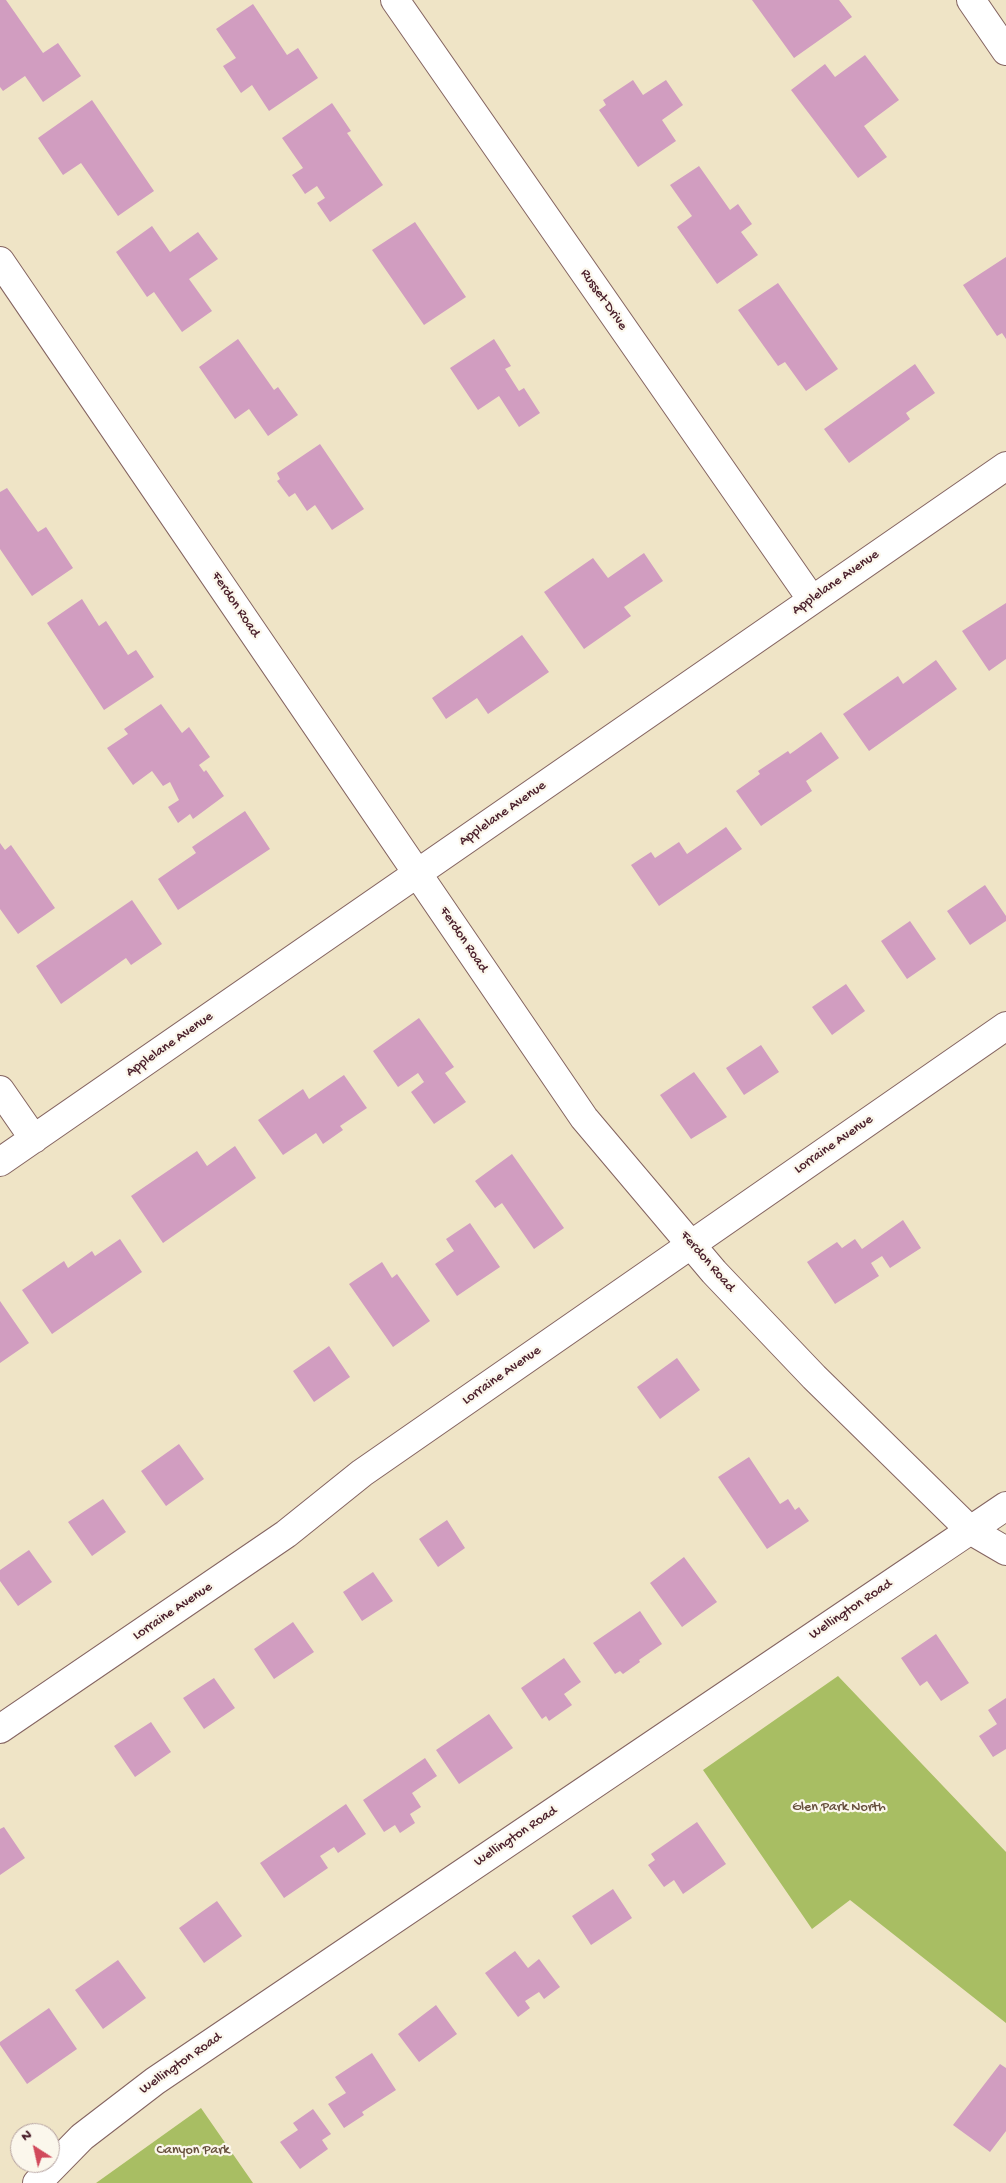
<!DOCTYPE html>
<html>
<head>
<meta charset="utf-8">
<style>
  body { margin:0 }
  #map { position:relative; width:1006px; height:2183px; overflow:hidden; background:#efe4c6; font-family:"Gochi Hand",sans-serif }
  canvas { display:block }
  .north { position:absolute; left:10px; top:2123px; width:50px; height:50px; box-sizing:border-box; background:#fbf7ec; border:1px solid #b4a19f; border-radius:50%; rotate:325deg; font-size:14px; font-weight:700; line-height:20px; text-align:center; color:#4a1f2b }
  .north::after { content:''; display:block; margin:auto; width:18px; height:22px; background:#d1495b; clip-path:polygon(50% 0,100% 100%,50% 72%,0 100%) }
</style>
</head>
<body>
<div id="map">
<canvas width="1006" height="2183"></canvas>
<div class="north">N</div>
</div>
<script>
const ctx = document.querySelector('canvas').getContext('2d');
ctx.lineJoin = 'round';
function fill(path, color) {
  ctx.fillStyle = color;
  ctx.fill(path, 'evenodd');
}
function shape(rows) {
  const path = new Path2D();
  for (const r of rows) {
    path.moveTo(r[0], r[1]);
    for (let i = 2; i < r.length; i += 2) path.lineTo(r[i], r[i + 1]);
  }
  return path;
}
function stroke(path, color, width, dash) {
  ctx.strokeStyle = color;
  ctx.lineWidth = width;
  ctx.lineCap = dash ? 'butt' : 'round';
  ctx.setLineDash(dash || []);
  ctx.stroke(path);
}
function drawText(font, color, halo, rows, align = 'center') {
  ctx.font = font + ' "Gochi Hand",sans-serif';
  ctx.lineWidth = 4.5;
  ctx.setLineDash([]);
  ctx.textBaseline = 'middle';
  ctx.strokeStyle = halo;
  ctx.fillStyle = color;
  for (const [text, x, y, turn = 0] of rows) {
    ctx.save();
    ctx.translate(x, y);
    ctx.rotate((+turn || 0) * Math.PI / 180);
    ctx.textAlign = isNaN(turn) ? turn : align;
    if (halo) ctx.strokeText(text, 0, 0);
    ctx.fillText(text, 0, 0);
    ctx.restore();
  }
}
fill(shape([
  [838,1676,1006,1852,1006,2023,850,1900,812,1929,703,1770],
  [201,2108,253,2183,96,2183]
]), '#a8be63');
fill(shape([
  [0,0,6,0,43,53,58,43,81,76,43,102,25,76,3,91,0,87],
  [752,0,839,0,852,17,794,58],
  [253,4,287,55,298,48,318,78,269,111,252,85,241,93,223,66,236,58,216,29],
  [865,55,899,100,864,126,887,157,858,178,791,90,825,64,835,77],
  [633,80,643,95,666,80,683,105,662,120,676,141,638,167,599,110,606,105,603,100],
  [92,100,154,191,118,216,81,163,63,175,38,138],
  [332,103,351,131,347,133,383,185,330,222,317,203,325,198,317,186,305,194,292,175,303,168,282,138],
  [699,166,730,210,738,204,752,224,741,232,758,255,717,284,677,227,692,216,670,185],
  [415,222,466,297,424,325,372,250],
  [152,226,170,252,198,232,218,259,189,279,212,311,182,332,154,292,147,297,116,252],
  [1006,257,1006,339,1002,333,997,336,963,285],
  [778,283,838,369,806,391,785,362,778,366,738,310],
  [238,339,274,390,278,387,298,415,268,436,249,409,235,419,199,367],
  [494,339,511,366,505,369,519,391,524,388,540,413,519,427,499,396,478,410,450,368],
  [915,364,935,393,906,413,910,419,849,463,824,429],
  [320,444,364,509,332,530,315,505,307,511,295,493,289,497,277,481,280,479,277,473],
  [7,488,38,532,46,527,73,568,32,596,0,549,0,492],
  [644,553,663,581,624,607,631,616,584,649,544,592,593,558,608,578],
  [82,599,99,626,106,621,128,655,136,650,154,677,104,710,47,623],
  [1006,603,1006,659,989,671,962,631],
  [522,635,549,672,488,714,477,698,446,719,432,698],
  [936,660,957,689,869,751,843,714,898,676,903,684],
  [161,704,182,733,189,727,210,757,199,765,204,772,206,770,224,796,193,819,190,814,178,823,168,807,179,800,170,782,163,786,152,771,133,785,107,748,128,734,124,729],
  [821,732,839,758,806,781,812,791,761,826,736,791,760,774,758,771,788,751,790,754],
  [245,811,270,849,178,910,158,879,196,853,192,847],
  [726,827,742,849,659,906,631,865,651,852,655,858,679,842,687,854],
  [0,843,5,850,11,845,55,908,18,934,0,909],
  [985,885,1006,916,1006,921,970,945,947,911],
  [132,900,162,944,131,965,126,958,61,1004,36,966],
  [910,921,936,959,907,979,881,941],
  [846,984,865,1011,832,1035,812,1007],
  [419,1018,454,1067,445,1073,466,1102,434,1124,411,1092,424,1082,418,1073,398,1087,373,1051],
  [761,1045,779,1072,744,1095,726,1068],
  [694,1072,727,1117,691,1139,660,1095],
  [344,1075,367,1108,340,1126,343,1130,323,1144,316,1133,283,1155,258,1120,303,1089,309,1099],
  [235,1146,256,1178,163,1243,131,1196,197,1151,207,1166],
  [512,1154,564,1228,534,1249,502,1203,495,1208,475,1181],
  [903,1220,921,1248,890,1268,882,1256,871,1263,879,1276,835,1304,807,1262,837,1242,842,1248,855,1239,862,1249],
  [470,1223,500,1267,457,1296,435,1264,454,1251,446,1239],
  [120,1239,142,1272,52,1334,22,1290,64,1261,68,1268,92,1251,95,1256],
  [382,1262,392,1278,397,1274,430,1321,393,1347,349,1284],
  [0,1301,29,1343,0,1363],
  [329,1346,350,1377,314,1402,293,1371],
  [677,1358,700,1390,660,1419,637,1387],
  [179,1444,204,1479,166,1506,141,1471],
  [749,1457,780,1504,788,1499,795,1510,799,1507,809,1521,767,1549,718,1477],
  [103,1499,126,1532,92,1556,68,1522],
  [447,1520,465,1548,438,1567,419,1539],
  [29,1550,52,1582,18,1606,0,1581,0,1570],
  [684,1557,717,1602,682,1627,650,1583],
  [373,1572,393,1601,362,1621,343,1592],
  [640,1611,662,1644,639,1660,640,1662,623,1674,620,1671,615,1674,593,1643],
  [293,1622,314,1652,274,1679,254,1649],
  [936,1634,969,1683,941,1701,927,1681,920,1686,901,1658],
  [564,1658,581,1682,564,1694,572,1705,549,1721,546,1716,542,1719,521,1688],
  [214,1678,235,1708,204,1729,183,1698],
  [1006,1698,1006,1749,993,1757,979,1736,997,1724,988,1710],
  [489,1714,513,1748,459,1784,436,1750],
  [151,1722,171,1752,135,1777,114,1746],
  [425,1758,437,1776,412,1793,421,1807,410,1814,415,1823,400,1833,395,1825,384,1832,363,1800],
  [346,1804,366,1834,338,1853,334,1847,320,1856,328,1868,284,1898,260,1863],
  [697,1822,726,1864,683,1894,674,1880,664,1887,648,1865,655,1860,651,1854],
  [4,1827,25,1858,0,1875,0,1829],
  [613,1889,632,1918,591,1945,572,1916],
  [217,1901,242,1936,204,1963,179,1928],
  [515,1951,528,1968,539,1959,560,1987,544,1999,539,1992,525,2001,530,2008,518,2017,485,1973],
  [118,1960,146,1998,103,2029,75,1990],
  [436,2005,457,2034,419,2062,398,2034],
  [49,2008,77,2049,27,2084,0,2045,0,2042],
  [372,2053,396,2090,362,2112,364,2115,344,2128,328,2104,346,2093,335,2077],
  [1000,2064,1006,2068,1006,2131,990,2152,953,2125],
  [313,2109,331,2134,322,2140,328,2149,300,2169,280,2142,298,2130,293,2123]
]), '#d19dc0');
const minor = shape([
  [395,0,812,600],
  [971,0,1006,51],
  [0,261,584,1118,714,1272,814,1377,970,1530,1006,1551],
  [0,1090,34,1139],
  [0,1162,1006,466],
  [0,1729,286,1534,362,1473,1006,1026],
  [37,2183,82,2137,155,2081,1006,1506]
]);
stroke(minor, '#846461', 30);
stroke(minor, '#fff', 28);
drawText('14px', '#4a1f2b', '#fbf7ec', [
  ["Russet Drive",603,300,55],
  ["Applelane Avenue",836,583,-35],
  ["Ferdon Road",235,605,56],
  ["Applelane Avenue",503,814,-35],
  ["Ferdon Road",463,940,56],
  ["Applelane Avenue",170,1045,-35],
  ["Lorraine Avenue",834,1145,-35],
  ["Ferdon Road",707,1262,49],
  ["Lorraine Avenue",502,1376,-35],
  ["Wellington Road",851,1610,-34],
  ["Lorraine Avenue",173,1612,-34],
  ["Wellington Road",516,1837,-34],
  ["Wellington Road",181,2064,-35]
]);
drawText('14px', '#664f3c', '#fbf7ec', [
  ["Glen Park North",839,1808],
  ["Canyon Park",193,2151]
]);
</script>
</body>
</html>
